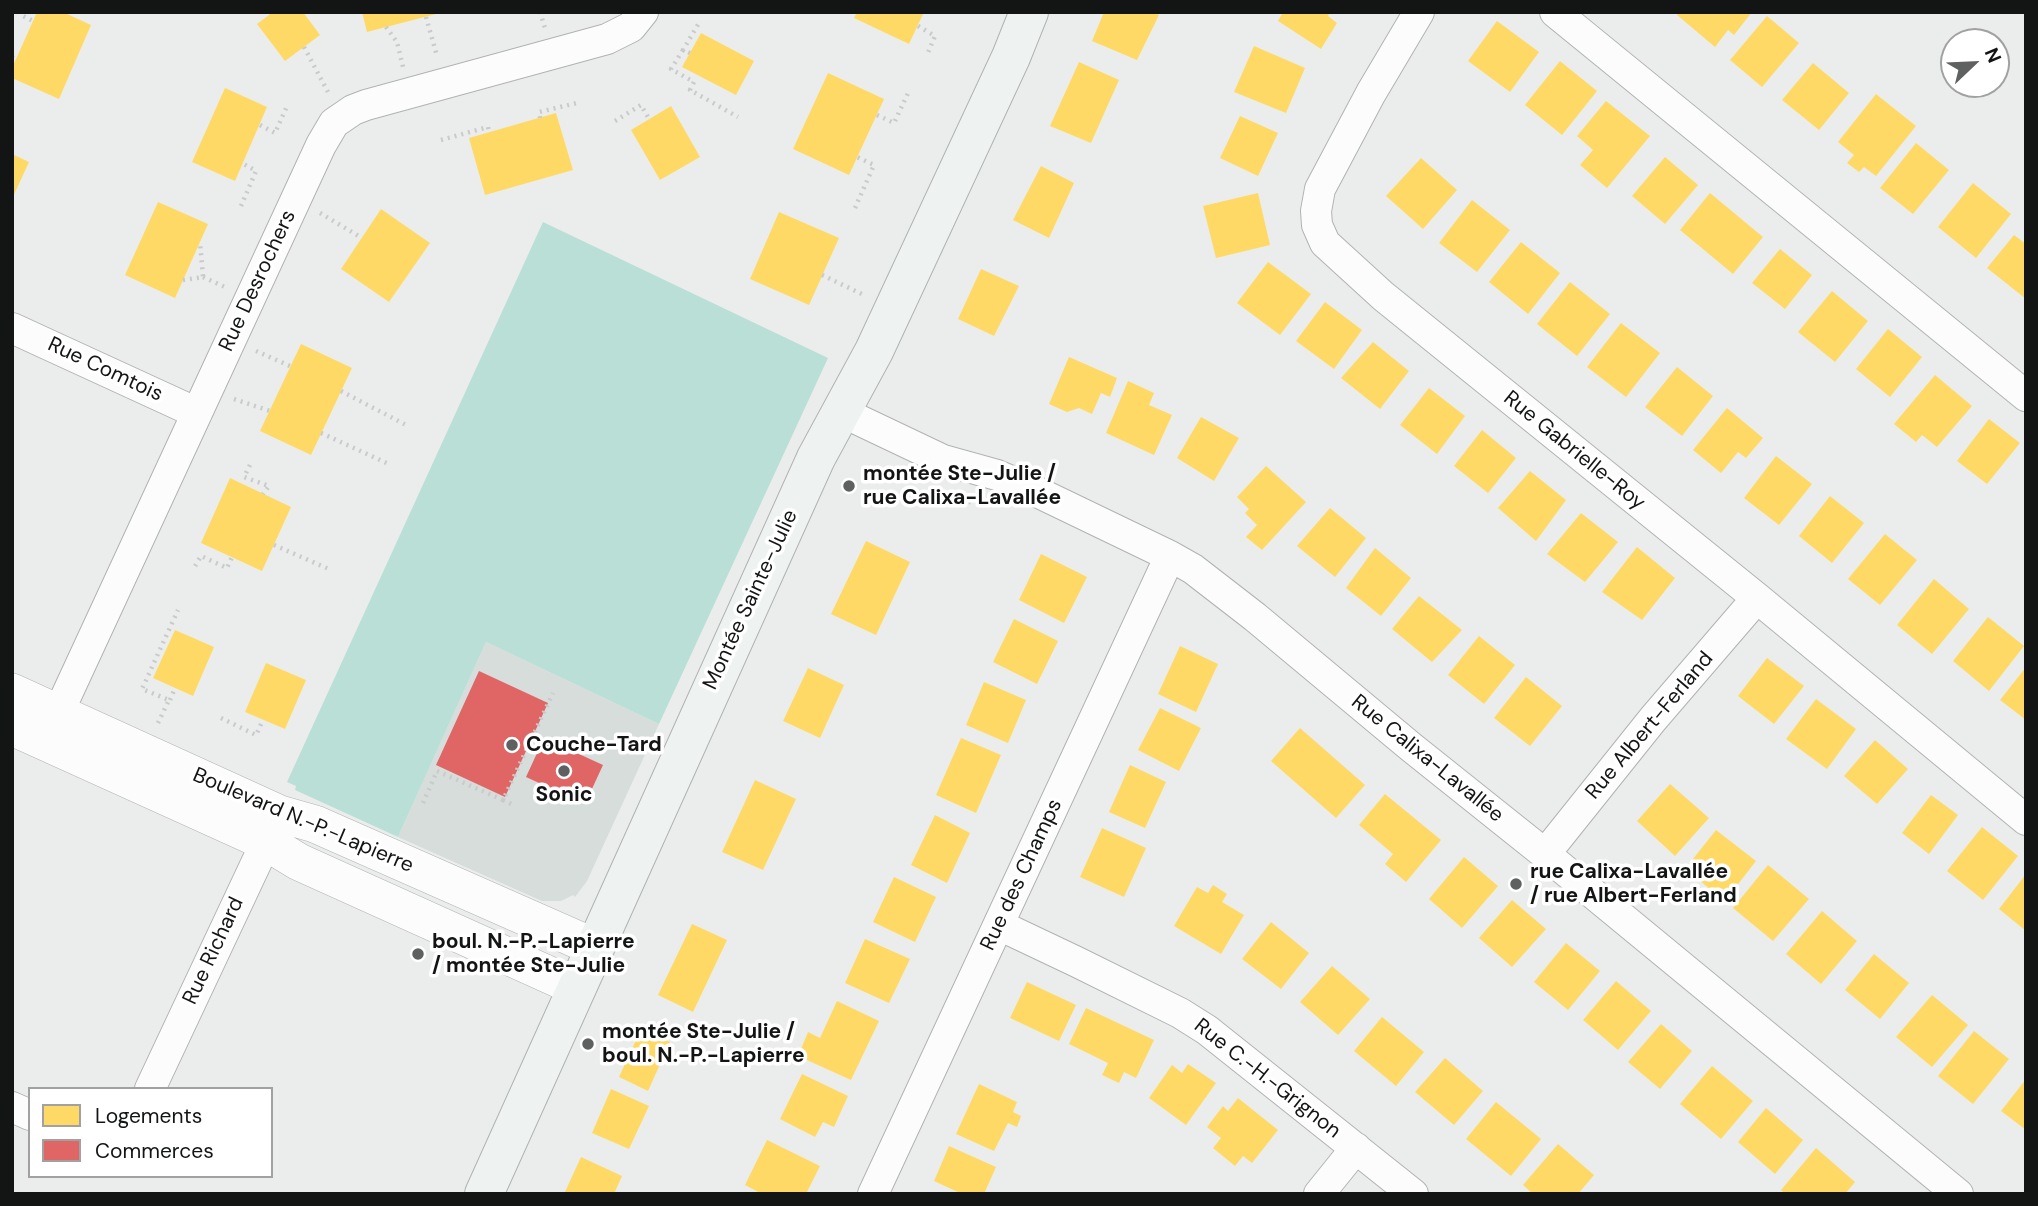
<!DOCTYPE html>
<html>
<head>
<meta charset="utf-8">
<style>
  body { margin:0 }
  #map { position:relative; width:2038px; height:1206px; overflow:hidden; background:#ebedec; font-family:"DM Sans",sans-serif }
  canvas { display:block }
  .frame { position:absolute; inset:0; border:14px solid #131414; pointer-events:none }
  .legend { position:absolute; left:28px; top:1087px; width:245px; height:91px; box-sizing:border-box; background:#fff; border:2px solid #a1a1a1; margin:0; padding:9px 12px; list-style:none; font-size:21px; color:#131414 }
  .legend li { display:flex; align-items:center; gap:14px; height:35px }
  .legend b { width:35px; border:2px solid #a1a1a1 }
  .north { position:absolute; left:1940px; top:28px; width:70px; height:70px; box-sizing:border-box; background:#fff; border:2px solid #a1a1a1; border-radius:50%; rotate:67deg; font-size:19px; font-weight:700; line-height:28px; text-align:center; color:#131414 }
  .north::after { content:''; display:block; margin:auto; width:24px; height:32px; background:#5f6060; clip-path:polygon(50% 0,100% 100%,50% 72%,0 100%) }
</style>
</head>
<body>
<div id="map">
<canvas width="2038" height="1206"></canvas>
<div class="frame"></div>
<ul class="legend">
<li><b style="height:19px;background:#ffd966"></b>Logements</li>
<li><b style="height:19px;background:#e06666"></b>Commerces</li>
</ul>
<div class="north">N</div>
</div>
<script>
const ctx = document.querySelector('canvas').getContext('2d');
ctx.lineJoin = 'round';
function fill(path, color) {
  ctx.fillStyle = color;
  ctx.fill(path, 'evenodd');
}
function shape(rows) {
  const path = new Path2D();
  for (const r of rows) {
    path.moveTo(r[0], r[1]);
    for (let i = 2; i < r.length; i += 2) path.lineTo(r[i], r[i + 1]);
  }
  return path;
}
function stroke(path, color, width, dash) {
  ctx.strokeStyle = color;
  ctx.lineWidth = width;
  ctx.lineCap = dash ? 'butt' : 'round';
  ctx.setLineDash(dash || []);
  ctx.stroke(path);
}
function drawText(font, color, halo, rows, align = 'center') {
  ctx.font = font + ' "DM Sans",sans-serif';
  ctx.lineWidth = 7;
  ctx.setLineDash([]);
  ctx.textBaseline = 'middle';
  ctx.strokeStyle = halo;
  ctx.fillStyle = color;
  for (const [text, x, y, turn = 0] of rows) {
    ctx.save();
    ctx.translate(x, y);
    ctx.rotate((+turn || 0) * Math.PI / 180);
    ctx.textAlign = isNaN(turn) ? turn : align;
    if (halo) ctx.strokeText(text, 0, 0);
    ctx.fillText(text, 0, 0);
    ctx.restore();
  }
}
fill(shape([
  [486,642,659,724,587,881,575,897,573,895,561,901,542,901,398,837]
]), '#d6ddda');
fill(shape([
  [543,222,828,358,659,724,486,642,398,837,295,790,296,786,287,782]
]), '#badfd6');
fill(shape([
  [37,12,63,12,91,25,59,99,12,78,12,68],
  [273,12,303,12,320,35,285,61,257,24],
  [362,12,440,12,440,13,367,32],
  [857,12,924,12,909,44,854,18],
  [1104,12,1153,12,1159,15,1137,60,1092,41],
  [1283,12,1330,12,1328,16,1337,23,1321,49,1278,21],
  [1679,12,1752,12,1734,35,1728,30,1715,47,1677,15],
  [1767,16,1799,43,1762,87,1730,60],
  [1497,21,1539,52,1510,92,1468,61],
  [701,33,754,61,736,95,682,67],
  [1254,46,1305,68,1286,113,1234,92],
  [1560,61,1597,91,1562,135,1525,105],
  [1079,62,1119,80,1091,143,1050,126],
  [1813,63,1849,93,1819,130,1782,100],
  [828,73,884,99,849,175,793,149],
  [225,88,267,107,235,181,192,162],
  [1876,94,1916,126,1876,176,1864,167,1859,172,1847,163,1854,155,1838,142],
  [1606,101,1650,136,1607,188,1580,165,1593,150,1577,136],
  [671,106,700,157,660,180,631,130],
  [556,113,573,170,485,195,469,138],
  [1240,116,1278,133,1258,176,1220,158],
  [1916,143,1949,170,1913,214,1880,188],
  [12,154,29,162,12,199],
  [1665,157,1698,185,1665,224,1632,196],
  [1421,158,1457,190,1423,229,1386,196],
  [1041,166,1074,183,1049,238,1013,220],
  [1973,183,2011,214,1976,258,1938,227],
  [1258,193,1270,245,1216,258,1203,206],
  [1710,193,1763,237,1733,274,1680,230],
  [1472,200,1510,230,1477,272,1439,243],
  [158,202,208,224,175,298,125,275],
  [381,209,430,243,389,302,341,269],
  [779,212,839,238,809,305,750,279],
  [2014,235,2026,244,2026,299,1987,268],
  [1521,242,1560,273,1528,314,1489,282],
  [1780,249,1812,275,1785,309,1752,283],
  [1268,262,1311,294,1280,335,1237,303],
  [981,269,1019,286,994,336,958,319],
  [1570,282,1610,314,1577,356,1537,324],
  [1832,291,1868,321,1835,362,1798,332],
  [1325,302,1362,330,1334,369,1296,341],
  [1621,323,1660,353,1626,397,1587,367],
  [1888,329,1922,357,1890,397,1856,369],
  [1373,342,1409,371,1380,409,1341,378],
  [301,344,352,368,311,455,260,431],
  [1069,357,1117,378,1110,397,1101,393,1092,414,1079,408,1067,412,1049,404],
  [1677,367,1713,396,1682,436,1645,407],
  [1935,375,1972,406,1937,447,1922,435,1916,442,1894,424],
  [1128,381,1154,393,1149,405,1172,415,1154,455,1106,433],
  [1429,388,1465,416,1437,454,1400,425],
  [1727,408,1763,438,1746,458,1738,452,1721,473,1693,450],
  [1201,417,1239,438,1214,481,1177,458],
  [1989,419,2020,443,1987,484,1957,461],
  [1482,430,1516,458,1488,493,1454,466],
  [1776,456,1812,484,1779,525,1744,498],
  [1266,466,1306,502,1262,550,1246,537,1257,525,1245,513,1249,509,1237,497],
  [1530,471,1566,500,1536,541,1498,508],
  [230,478,291,507,262,571,201,543],
  [1830,496,1864,523,1832,563,1799,536],
  [1330,508,1366,538,1335,577,1297,546],
  [1581,513,1618,542,1585,582,1547,554],
  [1885,534,1917,560,1880,605,1848,579],
  [866,541,910,562,876,635,831,614],
  [1637,547,1675,578,1642,620,1602,592],
  [1375,548,1411,578,1381,616,1346,588],
  [1041,554,1087,577,1064,623,1019,600],
  [1934,579,1969,609,1932,654,1897,625],
  [1419,596,1462,630,1432,662,1392,629],
  [1988,617,2024,646,1989,691,1953,661],
  [1014,619,1058,641,1037,684,993,662],
  [175,630,214,647,193,696,153,678],
  [1479,636,1515,665,1484,704,1448,675],
  [1180,646,1218,664,1196,712,1158,694],
  [1767,658,1804,686,1774,724,1738,696],
  [266,663,306,680,285,729,245,712],
  [2026,667,2026,720,2000,700],
  [808,668,844,685,820,738,783,721],
  [1526,677,1562,706,1530,746,1494,718],
  [984,682,1026,700,1008,743,966,725],
  [1816,699,1856,729,1827,769,1786,739],
  [1160,708,1201,728,1179,771,1138,750],
  [1300,728,1365,785,1336,818,1271,761],
  [961,738,1001,755,976,813,936,795],
  [1875,740,1908,769,1877,804,1844,776],
  [1130,765,1166,782,1145,828,1109,812],
  [755,780,796,799,763,870,722,852],
  [1670,784,1709,818,1675,856,1637,821],
  [1385,794,1441,840,1406,882,1385,864,1393,854,1359,825],
  [1931,795,1958,815,1929,854,1902,833],
  [935,815,970,833,947,883,911,865],
  [1982,827,2018,856,1983,900,1947,871],
  [1102,828,1146,848,1124,897,1080,877],
  [1716,830,1756,861,1725,901,1685,869],
  [1464,857,1498,886,1462,928,1429,899],
  [1768,865,1809,899,1773,941,1733,908],
  [2026,874,2026,931,1999,909],
  [894,877,936,897,915,942,873,922],
  [1213,885,1227,894,1222,902,1244,915,1221,954,1174,926,1197,887,1208,893],
  [1512,900,1546,929,1512,967,1479,938],
  [1822,911,1857,941,1821,984,1786,954],
  [1271,922,1309,953,1281,989,1242,959],
  [692,924,727,940,693,1012,658,995],
  [865,939,910,959,889,1003,845,983],
  [1566,943,1600,971,1568,1010,1534,982],
  [1874,954,1909,983,1880,1019,1845,990],
  [1332,966,1370,999,1338,1035,1300,1002],
  [1616,981,1651,1011,1618,1050,1583,1020],
  [1027,982,1076,1005,1059,1041,1010,1018],
  [1932,995,1968,1025,1932,1067,1896,1037],
  [837,1001,879,1021,851,1080,798,1056,808,1032,820,1038],
  [1086,1008,1154,1040,1136,1078,1124,1072,1119,1083,1102,1075,1108,1063,1069,1044],
  [1382,1017,1424,1052,1396,1086,1354,1051],
  [1661,1024,1692,1051,1660,1089,1628,1062],
  [641,1029,670,1042,648,1091,619,1077],
  [1974,1031,2009,1059,1973,1104,1938,1076],
  [1445,1058,1483,1091,1454,1125,1415,1092],
  [1188,1064,1216,1083,1186,1125,1149,1098,1172,1065,1182,1073],
  [1712,1066,1753,1101,1721,1139,1680,1104],
  [802,1074,848,1096,834,1127,823,1122,815,1137,780,1119],
  [2026,1079,2026,1130,2001,1111],
  [979,1084,1017,1102,1013,1112,1021,1116,1017,1127,1008,1123,994,1151,956,1134],
  [611,1089,649,1106,629,1149,592,1133],
  [1238,1098,1278,1130,1252,1163,1243,1156,1235,1166,1213,1148,1221,1138,1207,1127,1223,1106,1228,1111],
  [1496,1102,1541,1139,1511,1176,1466,1139],
  [1766,1108,1803,1140,1775,1174,1738,1142],
  [767,1140,820,1166,806,1194,762,1194,745,1185],
  [1558,1144,1594,1175,1578,1194,1533,1194,1523,1185],
  [949,1146,996,1167,984,1194,962,1194,934,1181],
  [1816,1148,1855,1182,1845,1194,1785,1194,1781,1190],
  [581,1157,622,1176,614,1194,564,1194]
]), '#ffd966');
fill(shape([
  [479,671,548,703,505,797,436,765],
  [544,738,603,765,585,804,526,777]
]), '#e06666');
const minor = shape([
  [1419,12,1371,93,1320,189,1316,211,1317,225,1325,243,1383,296,1757,598,2026,820],
  [1555,12,2026,396],
  [12,328,197,413],
  [842,412,943,460,997,475,1033,490,1170,556,1193,569,1255,617,1411,747,1545,854,1958,1194],
  [49,733,321,145,334,123,353,110,366,105,607,39,631,27,643,12],
  [1545,854,1653,719,1757,598],
  [999,925,1077,962,1180,1013,1207,1030,1413,1194],
  [150,1089,275,823],
  [12,1107,30,1115],
  [873,1194,1170,556],
  [1319,1194,1356,1148]
]);
const tertiary = shape([
  [12,692,280,814,315,824,594,947],
  [12,727,266,842,299,862,576,987]
]);
const secondary = shape([
  [484,1194,816,458,874,351,1011,57,1029,12]
]);
stroke(minor, '#b1b3b2', 32);
stroke(tertiary, '#b1b3b2', 38);
stroke(secondary, '#b1b3b2', 40);
stroke(shape([
  [19,12,19,14,33,21],
  [540,12,545,28],
  [426,17,437,56],
  [918,26,935,36,927,55],
  [386,27,397,42,403,67],
  [304,47,328,92],
  [683,50,671,69,694,82,690,90,738,117],
  [690,53,683,50,699,23],
  [12,57,16,59],
  [877,115,894,123,909,91],
  [540,118,539,112,577,103],
  [615,121,641,105,649,119],
  [260,125,275,133,288,104],
  [441,140,488,127,489,133],
  [241,206,256,171,242,163],
  [855,208,874,165,857,157],
  [320,213,362,238],
  [822,275,864,295],
  [203,277,225,287],
  [183,280,203,277,200,242],
  [256,351,290,366],
  [341,391,408,426],
  [234,399,270,411],
  [321,433,391,465],
  [250,465,244,477,269,486,263,494],
  [936,491,961,502,980,502],
  [274,545,331,570],
  [195,566,201,556,227,568,232,557],
  [170,700,175,688],
  [221,718,256,735,263,720],
  [158,723,169,700,142,689,178,610],
  [503,800,511,804],
  [423,803,437,771,503,800,553,693]
]), '#c9cbca', 4.5, [2, 5]);
stroke(minor, '#fcfcfc', 30);
stroke(tertiary, '#fcfcfc', 37);
stroke(secondary, '#eef2f1', 38);
for (const [x, y, r, color] of [
  [849,486,7,"#5f6060"],
  [512,745,7,"#5f6060"],
  [564,771,7,"#5f6060"],
  [1516,884,7,"#5f6060"],
  [418,954,7,"#5f6060"],
  [588,1044,7,"#5f6060"]
]) {
  const dot = new Path2D();
  dot.arc(x, y, r, 0, 2 * Math.PI);
  ctx.fillStyle = color;
  ctx.fill(dot);
  stroke(dot, '#fff', 2.5);
}
drawText('21px', '#131414', '#fff', [
  ["Rue Desrochers",258,281,-65],
  ["Rue Comtois",105,370,25],
  ["Rue Gabrielle-Roy",1574,451,39],
  ["Montée Sainte-Julie",751,600,-65],
  ["Rue Albert-Ferland",1650,726,-50],
  ["Rue Calixa-Lavallée",1427,759,39],
  ["Boulevard N.-P.-Lapierre",303,821,23],
  ["Rue des Champs",1022,875,-65],
  ["Rue Richard",214,951,-65],
  ["Rue C.-H.-Grignon",1267,1079,38]
]);
drawText('bold 21px', '#131414', '#fff', [
  ["montée Ste-Julie /",863,474],
  ["rue Calixa-Lavallée",863,498],
  ["Couche-Tard",526,745],
  ["Sonic",564,795,"center"],
  ["rue Calixa-Lavallée",1530,872],
  ["/ rue Albert-Ferland",1530,896],
  ["boul. N.-P.-Lapierre",432,942],
  ["/ montée Ste-Julie",432,966],
  ["montée Ste-Julie /",602,1032],
  ["boul. N.-P.-Lapierre",602,1056]
], 'left');
</script>
</body>
</html>
